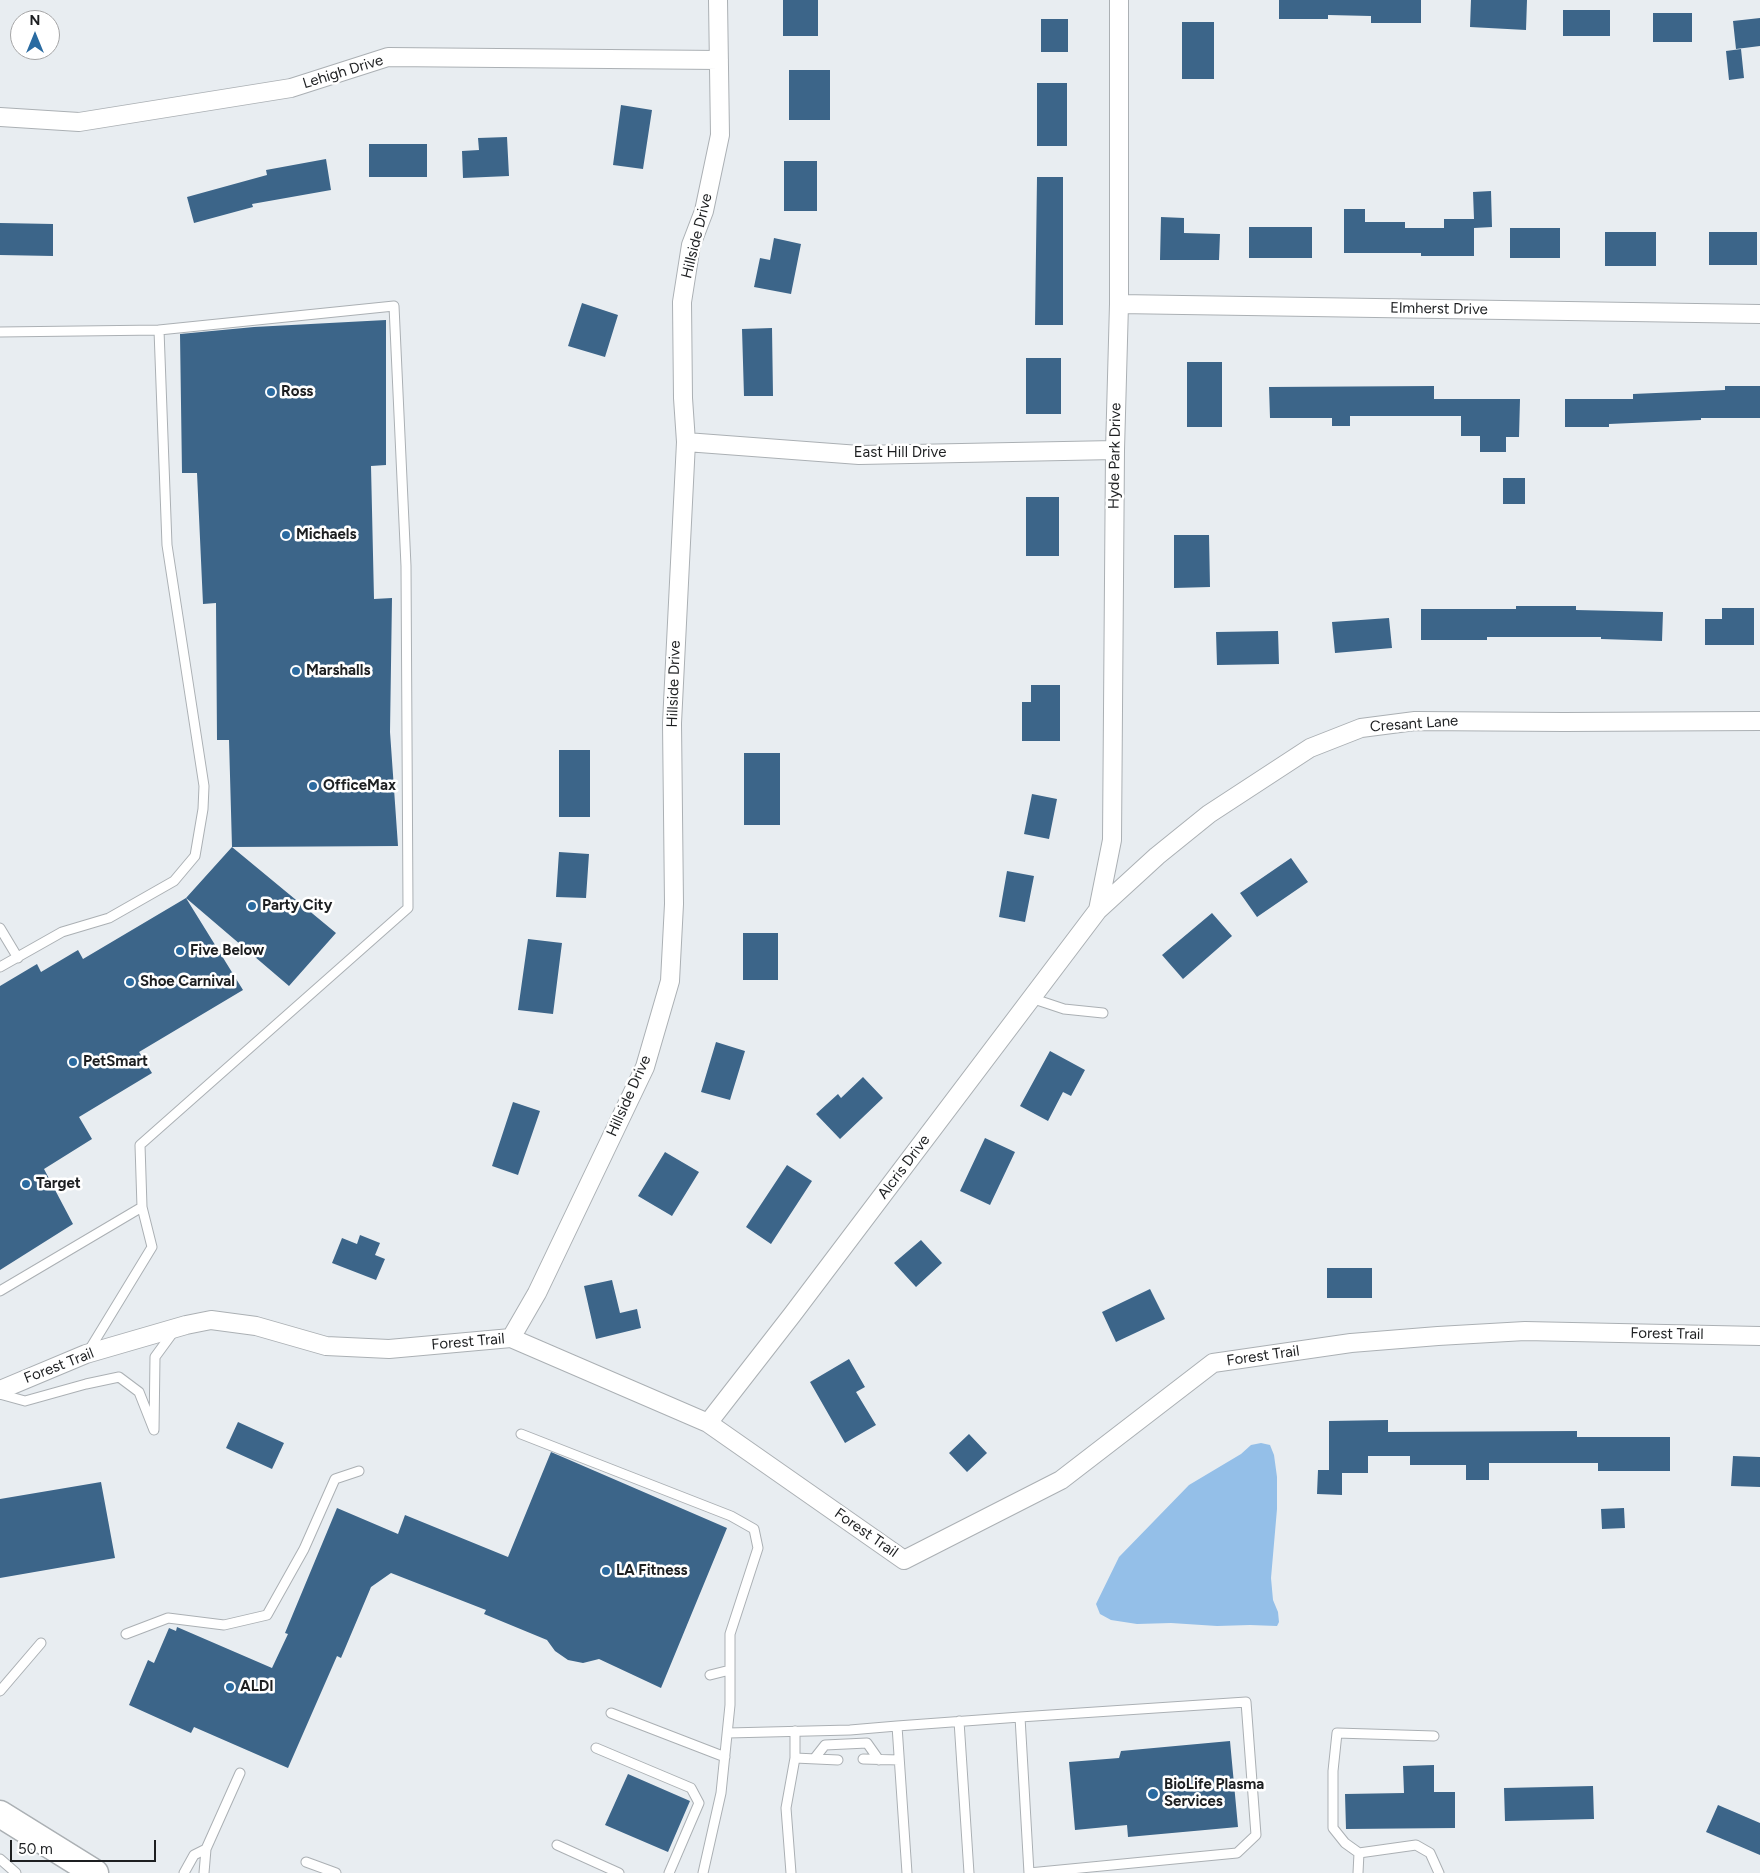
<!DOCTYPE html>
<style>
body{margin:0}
#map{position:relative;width:1760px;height:1873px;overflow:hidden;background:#e8edf1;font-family:Figtree,sans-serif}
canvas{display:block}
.north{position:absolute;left:10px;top:10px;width:50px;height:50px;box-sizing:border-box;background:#fff;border:1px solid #a5a5a6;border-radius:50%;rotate:0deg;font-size:14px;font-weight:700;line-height:20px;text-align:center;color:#1d1f21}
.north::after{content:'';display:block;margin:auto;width:18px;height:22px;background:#2a6ba1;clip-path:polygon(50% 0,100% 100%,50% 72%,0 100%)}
.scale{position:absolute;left:10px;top:1840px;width:146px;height:22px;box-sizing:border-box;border:2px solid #1d1f21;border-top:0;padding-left:6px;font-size:15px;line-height:18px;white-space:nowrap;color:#1d1f21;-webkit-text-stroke:4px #fff;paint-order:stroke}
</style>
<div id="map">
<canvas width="1760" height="1873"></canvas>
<div class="north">N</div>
<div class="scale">50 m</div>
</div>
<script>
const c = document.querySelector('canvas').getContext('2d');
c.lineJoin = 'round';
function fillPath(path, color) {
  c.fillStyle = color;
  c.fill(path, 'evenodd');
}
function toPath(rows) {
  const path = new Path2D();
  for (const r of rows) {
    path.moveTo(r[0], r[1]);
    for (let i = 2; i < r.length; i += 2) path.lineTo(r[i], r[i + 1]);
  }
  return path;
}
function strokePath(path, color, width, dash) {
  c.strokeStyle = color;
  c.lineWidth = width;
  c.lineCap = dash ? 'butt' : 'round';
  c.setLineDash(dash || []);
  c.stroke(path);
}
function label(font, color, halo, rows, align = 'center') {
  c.font = font + ' Figtree,sans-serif';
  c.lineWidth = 5;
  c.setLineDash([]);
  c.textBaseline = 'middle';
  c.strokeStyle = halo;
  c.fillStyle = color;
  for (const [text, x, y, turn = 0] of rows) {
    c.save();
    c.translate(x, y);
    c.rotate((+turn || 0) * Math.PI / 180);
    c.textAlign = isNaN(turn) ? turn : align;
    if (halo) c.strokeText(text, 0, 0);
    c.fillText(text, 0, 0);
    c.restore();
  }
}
const water = toPath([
 [1261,1443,1270,1445,1274,1455,1277,1477,1277,1509,1271,1578,1273,1600,1278,1612,1279,1622,1277,1626,1250,1625,1217,1626,1171,1623,1137,1624,1111,1620,1100,1614,1096,1604,1119,1557,1189,1485,1241,1454,1251,1445]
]);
const building = toPath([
 [783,0,818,0,818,36,783,36],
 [1279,0,1421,0,1421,23,1371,23,1371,16,1328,15,1328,19,1279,19],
 [1471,0,1527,0,1526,30,1470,27],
 [1563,10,1610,10,1610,36,1563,36],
 [1653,13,1692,13,1692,42,1653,42],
 [1760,18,1760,46,1736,49,1733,21],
 [1041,19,1068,19,1068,52,1041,52],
 [1182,22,1214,22,1214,79,1182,79],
 [1741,49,1744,78,1729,80,1726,51],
 [789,70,830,70,830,120,789,120],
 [1037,83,1067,83,1067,146,1037,146],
 [621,105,652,110,643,169,613,165],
 [507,137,509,176,463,178,462,151,479,150,478,138],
 [369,144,427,144,427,177,369,177],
 [326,159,331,190,252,204,253,207,194,223,187,197,267,175,266,170],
 [784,161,817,161,817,211,784,211],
 [1037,177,1063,177,1063,325,1035,325],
 [1491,191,1492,227,1474,228,1474,256,1421,256,1421,253,1344,253,1344,209,1365,209,1365,222,1405,222,1405,228,1444,228,1444,219,1474,219,1473,192],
 [1161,217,1184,218,1184,233,1220,234,1219,260,1160,260],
 [0,223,53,224,53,256,0,255],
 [1249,227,1312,227,1312,258,1249,258],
 [1510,228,1560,228,1560,258,1510,258],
 [1605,232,1656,232,1656,266,1605,266],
 [1709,232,1757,232,1757,265,1709,265],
 [774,238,801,244,791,294,754,287,760,258,770,260],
 [582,303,618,315,605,357,568,346],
 [386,320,386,465,371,466,374,599,392,598,390,732,398,846,232,847,229,740,217,740,216,603,203,604,197,473,182,473,180,334,254,327],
 [772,328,773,396,744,396,742,329],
 [1026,358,1061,358,1061,414,1026,414],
 [1187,362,1222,362,1222,427,1187,427],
 [1434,386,1434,399,1520,399,1519,437,1506,437,1506,452,1480,452,1480,436,1461,436,1461,416,1350,416,1350,426,1332,426,1332,418,1270,418,1269,387],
 [1725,386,1760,386,1760,418,1701,418,1701,420,1609,424,1609,427,1565,427,1565,399,1633,399,1633,394,1725,390],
 [1503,478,1525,478,1525,504,1503,504],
 [1026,497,1059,497,1059,556,1026,556],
 [1174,535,1209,535,1210,587,1174,588],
 [1516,606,1576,606,1576,610,1663,612,1662,641,1601,639,1601,637,1487,637,1487,640,1421,640,1421,609,1516,609],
 [1722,608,1754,608,1754,645,1705,645,1705,619,1722,619],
 [1389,618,1392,648,1335,653,1332,622],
 [1278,631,1279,664,1217,665,1216,632],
 [1031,685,1060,685,1060,741,1022,741,1022,702,1031,702],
 [559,750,590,750,590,817,559,817],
 [744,753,780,753,780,825,744,825],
 [1032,794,1057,799,1049,839,1024,834],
 [232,847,336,933,289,986,186,898],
 [559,852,589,854,586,898,556,897],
 [1291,858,1308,882,1257,917,1240,893],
 [1007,871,1034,876,1025,922,999,917],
 [186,898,243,990,139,1052,152,1073,79,1117,92,1139,44,1169,73,1224,0,1270,0,986,37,964,41,972,78,950,83,959],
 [1212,913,1232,936,1183,979,1162,955],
 [743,933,778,933,778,980,743,980],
 [528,939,562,943,553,1014,518,1010],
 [716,1042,745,1051,730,1100,701,1092],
 [1050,1051,1085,1070,1071,1096,1063,1092,1048,1121,1020,1106],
 [863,1077,883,1098,840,1139,816,1114,838,1094,841,1098],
 [513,1102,540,1111,518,1175,492,1166],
 [985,1138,1015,1152,990,1205,960,1191],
 [665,1152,699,1172,672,1216,638,1196],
 [787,1165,812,1181,771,1244,746,1227],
 [360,1235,380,1243,375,1255,385,1259,376,1280,332,1263,342,1238,357,1244],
 [921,1240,942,1263,916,1287,894,1263],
 [1327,1268,1372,1268,1372,1298,1327,1298],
 [612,1280,620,1313,637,1309,641,1328,596,1339,584,1286],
 [1150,1289,1165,1319,1116,1342,1102,1312],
 [849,1359,865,1387,856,1392,876,1425,845,1443,810,1382],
 [1388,1420,1388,1432,1577,1431,1577,1437,1670,1437,1670,1471,1598,1471,1598,1463,1489,1463,1489,1480,1466,1480,1466,1465,1410,1465,1410,1456,1368,1456,1368,1473,1342,1473,1342,1495,1317,1494,1318,1470,1329,1470,1329,1421],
 [238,1422,284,1443,272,1469,226,1448],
 [969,1434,987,1453,967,1472,949,1453],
 [551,1452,727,1528,661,1688,599,1659,583,1663,568,1660,555,1651,547,1640,484,1614,486,1610,391,1573,371,1587,341,1658,337,1656,288,1768,194,1727,191,1733,129,1705,148,1660,154,1663,169,1628,176,1631,177,1627,272,1668,288,1634,285,1633,337,1508,398,1534,405,1515,508,1557],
 [1733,1456,1760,1457,1760,1487,1731,1486],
 [101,1482,115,1558,0,1578,0,1499],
 [1624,1508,1625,1528,1602,1529,1601,1509],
 [1230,1741,1238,1827,1128,1837,1127,1825,1075,1830,1069,1762,1119,1758,1121,1751],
 [1434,1765,1434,1792,1455,1792,1455,1828,1346,1829,1345,1794,1404,1793,1403,1766],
 [628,1774,690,1801,668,1852,605,1825],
 [1593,1786,1594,1819,1505,1821,1504,1788],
 [1718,1805,1760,1823,1760,1855,1706,1832]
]);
const service = toPath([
 [0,332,159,330],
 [0,928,18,958],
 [0,967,62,932,109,918,174,881,195,856,203,809,204,786,167,545,159,330,394,306,406,566,408,908,140,1145,142,1207,152,1247,88,1352],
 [1031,998,1064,1009,1103,1013],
 [0,1291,142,1207],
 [0,1394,25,1401,86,1384,119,1377,139,1392,154,1430,155,1357,174,1331],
 [521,1434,731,1516,754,1529,758,1548,730,1634,730,1705,721,1793,703,1873],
 [126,1634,168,1618,224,1625,267,1615,304,1549,335,1479,359,1471],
 [710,1675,730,1670],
 [0,1691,41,1643],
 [611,1713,725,1757],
 [959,1721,969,1873],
 [897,1726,1020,1717,1246,1702,1256,1835,1237,1853,1029,1873,1020,1717],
 [728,1733,850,1730,897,1726,907,1873],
 [1434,1736,1337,1733,1333,1771,1333,1828,1345,1843,1359,1853,1416,1845,1430,1853,1439,1873],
 [596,1748,691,1788,699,1803,669,1873],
 [795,1758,838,1760],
 [814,1759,825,1745,867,1743,879,1760],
 [863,1759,899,1760],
 [557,1845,619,1873],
 [206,1849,240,1773],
 [0,1859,16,1873],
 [306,1862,336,1873],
 [184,1873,194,1855,206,1849,204,1873],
 [791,1873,786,1808,795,1758,795,1731],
 [1358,1873,1359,1853]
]);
const minor = toPath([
 [0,117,79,122,291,88,388,57,719,60],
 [1119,304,1760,314],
 [686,442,859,455,1115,450],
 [1098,910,1112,840,1115,450,1119,304,1119,0],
 [511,1338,537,1293,645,1067,670,981,674,904,672,723,686,442,683,398,682,302,691,245,704,211,720,135,718,0],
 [0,1390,86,1354,186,1325,211,1320,256,1326,326,1346,389,1349,511,1338,708,1423,904,1560,1061,1480,1213,1363,1351,1343,1438,1336,1525,1331,1760,1336],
 [708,1423,792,1315,1098,910,1157,856,1209,814,1310,748,1361,728,1415,721,1564,722,1760,721]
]);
const secondary = toPath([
 [0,1814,95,1873]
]);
const markers = [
 [271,392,5,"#2a6ba1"],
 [286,535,5,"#2a6ba1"],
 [296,671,5,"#2a6ba1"],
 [313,786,5,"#2a6ba1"],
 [252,906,5,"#2a6ba1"],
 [180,951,5,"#2a6ba1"],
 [130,982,5,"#2a6ba1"],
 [73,1062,5,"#2a6ba1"],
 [26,1184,5,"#2a6ba1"],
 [606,1571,5,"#2a6ba1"],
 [230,1687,5,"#2a6ba1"],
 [1153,1794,6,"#2a6ba1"]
];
const streetNames = [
 ["Lehigh Drive",343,72,-17],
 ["Hillside Drive",697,236,-76],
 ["Elmherst Drive",1439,309,1],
 ["East Hill Drive",900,453],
 ["Hyde Park Drive",1115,456,-89],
 ["Hillside Drive",674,684,-88],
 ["Cresant Lane",1414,724,-4],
 ["Hillside Drive",629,1096,-66],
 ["Alcris Drive",904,1167,-53],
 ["Forest Trail",1667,1334,1],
 ["Forest Trail",468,1342,-5],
 ["Forest Trail",1263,1356,-8],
 ["Forest Trail",59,1366,-21],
 ["Forest Trail",866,1533,35]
];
const poiNames = [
 ["Ross",281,392],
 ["Michaels",296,535],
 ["Marshalls",306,671],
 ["OfficeMax",323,786],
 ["Party City",262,906],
 ["Five Below",190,951],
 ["Shoe Carnival",140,982],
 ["PetSmart",83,1062],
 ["Target",36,1184],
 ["LA Fitness",616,1571],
 ["ALDI",240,1687],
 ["BioLife Plasma",1164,1785],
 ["Services",1164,1802]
];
fillPath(water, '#94bfe8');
fillPath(building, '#3c6589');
strokePath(service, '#abb0b4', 11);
strokePath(minor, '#abb0b4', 20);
strokePath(secondary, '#abb0b4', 29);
strokePath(service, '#fff', 9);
strokePath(minor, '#fff', 18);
strokePath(secondary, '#fff', 26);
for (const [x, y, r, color] of markers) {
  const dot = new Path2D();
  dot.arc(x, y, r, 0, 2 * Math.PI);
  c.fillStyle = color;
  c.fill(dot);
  strokePath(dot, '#fff', 2);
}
label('15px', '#1d1f21', '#fff', streetNames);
label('bold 15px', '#1d1f21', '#fff', poiNames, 'left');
</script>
